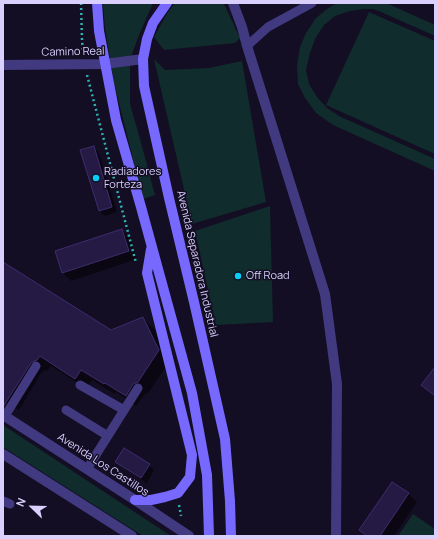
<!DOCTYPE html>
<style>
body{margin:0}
#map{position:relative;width:438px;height:539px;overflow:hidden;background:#130e23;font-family:Manrope,sans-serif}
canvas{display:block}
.frame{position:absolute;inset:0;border:4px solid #d9d0fe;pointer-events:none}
.north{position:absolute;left:12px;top:487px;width:40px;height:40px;-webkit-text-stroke:3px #130e23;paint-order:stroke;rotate:293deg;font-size:11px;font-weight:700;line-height:16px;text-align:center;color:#d9d0fe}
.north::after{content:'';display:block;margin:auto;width:14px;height:18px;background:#d9d0fe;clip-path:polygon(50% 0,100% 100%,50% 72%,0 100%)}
</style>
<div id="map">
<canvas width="438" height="539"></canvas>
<div class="frame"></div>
<div class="north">N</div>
</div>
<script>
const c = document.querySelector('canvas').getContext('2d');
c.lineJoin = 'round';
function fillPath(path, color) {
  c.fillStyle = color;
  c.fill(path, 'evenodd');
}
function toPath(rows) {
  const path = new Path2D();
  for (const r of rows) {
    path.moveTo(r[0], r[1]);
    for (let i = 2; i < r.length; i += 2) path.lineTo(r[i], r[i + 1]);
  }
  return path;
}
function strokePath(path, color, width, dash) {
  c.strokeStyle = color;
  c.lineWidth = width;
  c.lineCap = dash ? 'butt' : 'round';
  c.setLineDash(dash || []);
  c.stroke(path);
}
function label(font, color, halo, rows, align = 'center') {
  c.font = font + ' Manrope,sans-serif';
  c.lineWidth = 3;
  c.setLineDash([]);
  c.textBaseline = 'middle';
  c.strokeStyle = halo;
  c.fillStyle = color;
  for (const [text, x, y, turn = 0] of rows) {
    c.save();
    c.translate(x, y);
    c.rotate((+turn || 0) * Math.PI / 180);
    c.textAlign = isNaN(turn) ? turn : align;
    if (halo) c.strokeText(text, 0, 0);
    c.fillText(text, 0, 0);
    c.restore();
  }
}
const green = toPath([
 [103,3,153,3,139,35,130,60,130,104,140,139,155,195,143,199,114,83,105,28],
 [175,3,223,3,225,6,240,38,235,43,164,50,154,37,168,12],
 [337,3,386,3,435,25,435,36,381,12,373,9,364,9,350,11,335,16,324,25,315,39,310,53,306,70,309,84,317,97,327,108,339,116,435,159,435,171,333,125,316,113,305,98,298,84,297,65,300,47,306,33,316,18,327,9],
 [369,12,435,41,435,154,326,105],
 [154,59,165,70,209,68,242,61,266,202,192,224],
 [270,206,273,322,216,325,195,231],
 [3,425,171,536,143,536,3,447],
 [413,514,435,529,435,536,398,536]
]);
const shadow = toPath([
 [94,147,99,153,117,212,105,216,99,211],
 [122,230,130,238,137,259,71,281,63,273],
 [3,263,111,331,143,318,154,329,169,362,149,392,144,395,136,406,116,392,115,394,92,380,86,388,51,366,48,370,44,371,41,373,19,410,3,400],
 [435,368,435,397,422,385],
 [116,462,149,465,154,470,147,483,122,467],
 [392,483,409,494,417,502,394,536,366,536,360,530]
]);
const building = toPath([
 [94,146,112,207,99,211,80,150,94,146],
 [122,229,129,251,62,273,55,251,122,229],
 [3,262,111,330,143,317,159,350,138,382,133,384,126,396,105,383,104,384,81,370,75,379,40,356,37,360,34,361,31,363,3,407,3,262],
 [435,367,435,396,421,385,435,367],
 [124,448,150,464,141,478,115,462,124,448],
 [392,482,409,493,380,536,367,536,359,530,392,482]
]);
const path = toPath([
 [81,3,82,40,83,52],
 [87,75,136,263],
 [179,505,181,516]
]);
const lane = toPath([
 [247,46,268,27,312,3],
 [80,385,124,410],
 [66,410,108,436],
 [5,416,36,366],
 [87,469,138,388],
 [3,501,10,504]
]);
const street = toPath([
 [233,3,242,27,247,46,325,294,337,384,336,536],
 [3,65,105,64,143,59],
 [3,415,135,500,189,536],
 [3,454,132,536]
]);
const secondary = toPath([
 [97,3,99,31,116,120,141,207,192,393,207,475,209,536],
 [167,3,153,23,147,39,143,59,144,86,169,198,194,302,225,439,230,501,231,536],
 [135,500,151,500,165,497,178,493,190,477,192,455,147,273,151,249]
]);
const markers = [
 [96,178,4,"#04cef7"],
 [238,276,4,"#04cef7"]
];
const streetNames = [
 ["Camino Real",73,52,-1],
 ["Avenida Separadora Industrial",197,264,77],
 ["Avenida Los Castillos",103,465,33]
];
const poiNames = [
 ["Radiadores",104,172],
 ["Forteza",104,185],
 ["Off Road",246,276]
];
fillPath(green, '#112c2c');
fillPath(shadow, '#0007');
fillPath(building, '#251a43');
strokePath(building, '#3e2d6f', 1);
strokePath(path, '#30b2b3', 2.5, [2, 3]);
strokePath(lane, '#413a81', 9);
strokePath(street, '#413a81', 10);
strokePath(secondary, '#7769fd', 10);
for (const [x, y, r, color] of markers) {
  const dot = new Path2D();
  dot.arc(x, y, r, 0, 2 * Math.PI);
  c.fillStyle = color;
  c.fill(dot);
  strokePath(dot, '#130e23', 1.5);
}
label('11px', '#d9d0fe', '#130e23', streetNames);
label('11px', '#d9d0fe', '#130e23', poiNames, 'left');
</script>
